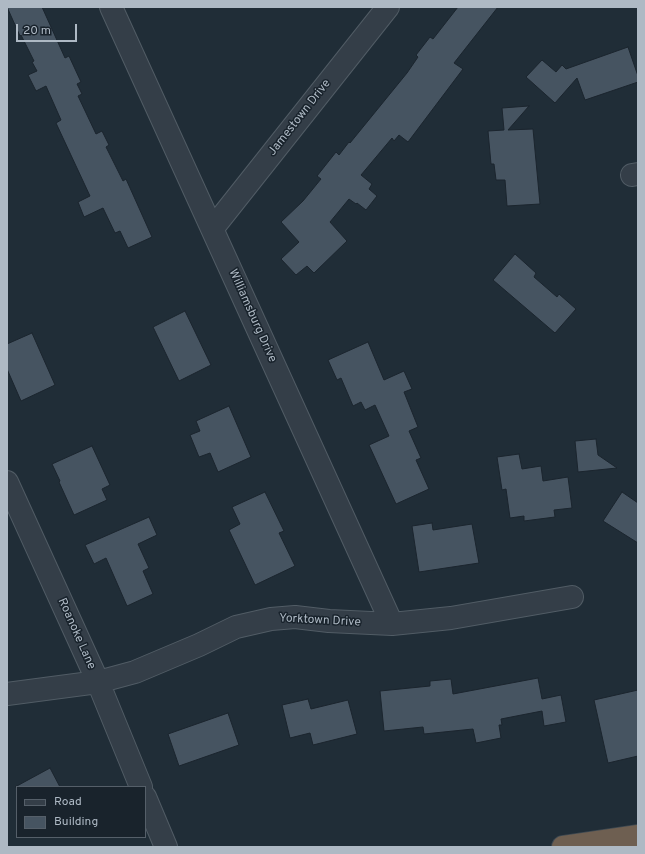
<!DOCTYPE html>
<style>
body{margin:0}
#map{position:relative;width:645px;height:854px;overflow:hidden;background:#202d37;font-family:Overpass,sans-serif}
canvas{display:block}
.frame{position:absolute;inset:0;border:8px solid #aeb9c4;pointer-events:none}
.legend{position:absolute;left:16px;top:786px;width:130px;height:52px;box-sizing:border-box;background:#19232c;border:1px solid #555f69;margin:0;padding:5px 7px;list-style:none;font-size:12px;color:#aeb9c4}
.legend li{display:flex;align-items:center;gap:8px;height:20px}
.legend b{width:20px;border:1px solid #555f69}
.scale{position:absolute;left:16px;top:24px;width:61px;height:18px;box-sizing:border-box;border:2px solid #aeb9c4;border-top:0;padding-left:5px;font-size:12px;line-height:14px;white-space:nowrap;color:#aeb9c4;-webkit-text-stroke:3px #19232c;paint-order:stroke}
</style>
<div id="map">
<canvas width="645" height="854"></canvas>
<div class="frame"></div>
<ul class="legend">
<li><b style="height:5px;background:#343e48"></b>Road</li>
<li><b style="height:11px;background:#465461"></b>Building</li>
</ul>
<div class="scale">20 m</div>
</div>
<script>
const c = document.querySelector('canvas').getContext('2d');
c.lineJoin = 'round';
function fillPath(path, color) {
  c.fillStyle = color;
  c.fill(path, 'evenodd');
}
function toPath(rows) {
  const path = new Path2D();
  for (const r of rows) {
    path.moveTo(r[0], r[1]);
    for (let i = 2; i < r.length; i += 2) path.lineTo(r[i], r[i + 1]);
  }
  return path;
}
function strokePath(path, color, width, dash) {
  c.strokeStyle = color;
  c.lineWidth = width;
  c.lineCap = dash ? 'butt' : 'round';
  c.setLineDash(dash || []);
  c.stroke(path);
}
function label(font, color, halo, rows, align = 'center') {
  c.font = font + ' Overpass,sans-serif';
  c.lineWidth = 3;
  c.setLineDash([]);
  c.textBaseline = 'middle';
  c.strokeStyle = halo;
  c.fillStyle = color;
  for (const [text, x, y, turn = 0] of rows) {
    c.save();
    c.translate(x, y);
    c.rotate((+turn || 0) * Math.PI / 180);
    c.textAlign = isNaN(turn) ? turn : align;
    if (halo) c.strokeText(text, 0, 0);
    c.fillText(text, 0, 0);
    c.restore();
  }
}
const building = toPath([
 [7,7,42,7,65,58,69,56,81,82,77,84,82,94,78,96,96,134,102,131,109,145,106,147,123,181,126,179,152,237,128,248,120,231,115,233,103,208,84,217,78,202,90,196,56,123,61,120,46,86,36,91,28,75,37,71,32,62,34,61,21,35,20,36,7,7],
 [458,7,498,7,454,63,463,69,408,142,399,135,394,141,392,138,361,175,372,184,369,189,377,196,366,210,357,203,356,204,349,199,330,222,347,241,314,273,307,266,296,275,281,259,299,242,281,222,303,201,321,179,317,176,336,152,339,155,349,142,350,143,407,73,418,57,416,55,430,37,433,39,458,7],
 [628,47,638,76,638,82,585,100,577,78,555,103,526,77,542,60,556,72,562,65,566,69,628,47],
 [529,106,508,130,533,129,540,204,507,206,505,180,496,180,494,164,491,164,488,131,504,130,502,108,529,106],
 [515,254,536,273,534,277,557,297,559,294,576,309,555,333,493,280,515,254],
 [185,311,211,365,179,381,153,327,185,311],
 [32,333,55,385,21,401,7,369,7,344,32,333],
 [368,342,384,380,404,371,412,389,404,392,418,427,409,431,421,458,416,460,429,489,396,504,369,445,389,436,375,405,365,410,361,402,353,406,341,378,337,380,328,360,368,342],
 [229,406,251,457,218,472,210,453,199,457,190,435,200,431,196,421,229,406],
 [596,439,598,455,617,468,578,472,575,441,596,439],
 [92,446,110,485,102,489,107,500,74,515,59,482,60,481,52,464,92,446],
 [519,454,522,469,541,466,543,481,568,477,572,508,554,510,555,517,524,521,524,516,510,518,506,489,502,490,497,457,519,454],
 [265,492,284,531,279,533,295,566,255,585,229,530,240,524,232,507,265,492],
 [622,492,638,503,638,543,603,521,622,492],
 [149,517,157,535,138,544,149,568,143,571,153,594,127,606,106,558,94,564,85,545,149,517],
 [432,523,433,530,472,524,479,563,419,572,412,526,432,523],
 [538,678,542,699,561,695,566,722,544,726,542,711,501,719,502,725,499,725,501,738,476,743,473,729,424,734,423,727,384,731,380,691,430,686,430,681,451,679,453,694,538,678],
 [638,690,638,756,608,763,594,700,638,690],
 [308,699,311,709,348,700,357,734,313,745,310,733,290,738,282,705,308,699],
 [228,713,239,745,179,766,168,734,228,713],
 [50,768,60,787,15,787,50,768]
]);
const minor = toPath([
 [111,7,392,624],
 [632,175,638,174],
 [213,228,388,7],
 [7,482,98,682,141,787],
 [7,694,98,682,135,672,199,645,236,627,271,619,295,617,329,621,392,624,451,618,572,597],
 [145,797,166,847]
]);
const highway = toPath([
 [563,847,638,836]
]);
const streetNames = [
 ["Jamestown Drive",300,118,-52],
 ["Williamsburg Drive",252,316,66],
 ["Yorktown Drive",320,621,3],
 ["Roanoke Lane",76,634,66]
];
fillPath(building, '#465461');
strokePath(building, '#1b252e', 1);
strokePath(minor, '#515c65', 24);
strokePath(highway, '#3e4952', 24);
strokePath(minor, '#343e48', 22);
strokePath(highway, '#6e5f51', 22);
label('12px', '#aeb9c4', '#19232c', streetNames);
</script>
